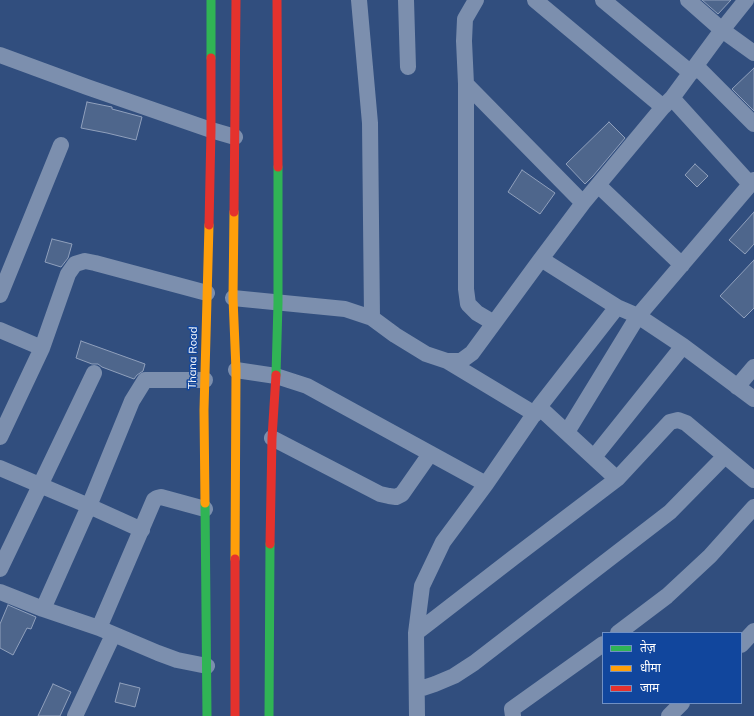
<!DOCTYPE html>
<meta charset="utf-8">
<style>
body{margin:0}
#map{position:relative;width:754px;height:716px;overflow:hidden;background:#314e7e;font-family:Mulish,"Noto Sans Devanagari",sans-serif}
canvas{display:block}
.legend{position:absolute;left:602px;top:632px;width:140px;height:72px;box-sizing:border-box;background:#11469d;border:1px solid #7090c4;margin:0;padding:5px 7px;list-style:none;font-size:12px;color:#fff}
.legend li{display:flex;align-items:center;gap:8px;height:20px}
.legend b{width:20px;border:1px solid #7090c4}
</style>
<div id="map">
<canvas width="754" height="716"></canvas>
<ul class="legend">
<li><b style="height:5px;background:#30b455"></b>तेज़</li>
<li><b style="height:5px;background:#ff9f0a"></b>धीमा</li>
<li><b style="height:5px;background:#e5322d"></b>जाम</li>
</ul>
</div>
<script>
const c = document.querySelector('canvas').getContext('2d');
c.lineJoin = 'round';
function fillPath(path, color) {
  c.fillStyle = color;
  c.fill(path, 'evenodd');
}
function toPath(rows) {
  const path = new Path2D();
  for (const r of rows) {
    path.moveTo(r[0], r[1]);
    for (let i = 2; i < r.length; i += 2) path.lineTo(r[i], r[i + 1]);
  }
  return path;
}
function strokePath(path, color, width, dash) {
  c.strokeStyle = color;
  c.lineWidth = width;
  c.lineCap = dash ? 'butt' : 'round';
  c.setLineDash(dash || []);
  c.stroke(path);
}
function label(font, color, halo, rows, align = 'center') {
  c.font = font + ' Mulish,sans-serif';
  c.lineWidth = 3;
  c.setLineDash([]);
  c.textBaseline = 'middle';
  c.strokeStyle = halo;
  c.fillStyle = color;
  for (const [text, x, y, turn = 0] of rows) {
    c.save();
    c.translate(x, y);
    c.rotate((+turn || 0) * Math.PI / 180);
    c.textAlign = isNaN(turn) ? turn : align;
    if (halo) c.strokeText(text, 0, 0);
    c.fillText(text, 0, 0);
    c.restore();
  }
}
const building = toPath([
 [702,0,731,0,718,14,702,0],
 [754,68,754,111,732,89,754,68],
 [87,102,112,107,112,109,142,117,136,140,107,133,81,128,87,102],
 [609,122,625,138,593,176,585,184,566,164,609,122],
 [695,164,708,176,697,187,685,175,695,164],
 [522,170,555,193,540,214,508,192,522,170],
 [754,212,754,244,745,254,729,240,754,212],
 [52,239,72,244,68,258,61,267,45,262,52,239],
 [754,260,754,308,744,318,720,296,754,260],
 [81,341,145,364,143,371,137,375,134,379,102,367,98,364,92,364,76,358,81,341],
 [8,605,36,617,31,629,27,628,13,655,0,648,0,624,8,605],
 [120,683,140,688,135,707,115,702,120,683],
 [53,684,71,692,60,716,38,716,53,684]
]);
const street = toPath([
 [359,0,370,123,372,318],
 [406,0,408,67],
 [476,0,465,19,464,41,466,84,466,289,468,304,477,313,494,323],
 [535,0,663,107],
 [603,0,691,73],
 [688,0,722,30,746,0],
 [0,55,87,87,211,130,235,137],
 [696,66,754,124],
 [466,84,583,203],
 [672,98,751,185],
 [754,180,638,316,683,346,754,399],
 [598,185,682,265],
 [541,259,583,203,663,107,672,98,722,30,754,53],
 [0,295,61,145],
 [233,298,345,309,372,318,395,335,426,354,447,361,461,361,472,353,541,259,617,307,638,316,567,432],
 [0,330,42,348],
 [447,361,535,414],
 [236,370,276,376,307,386,486,484],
 [737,387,754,367],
 [539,407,617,479,670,422,678,420,686,423,754,480],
 [0,437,42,348,68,274,75,264,85,261,95,263,207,293],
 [272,438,380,494,389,496,396,497,402,494,430,454],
 [594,457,683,346],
 [0,468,89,506,142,530],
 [0,569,94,373],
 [0,592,43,609,99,628,158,653,177,660,207,666],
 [43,609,89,506,132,401,145,380,205,380],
 [99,628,154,500,157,498,161,497,205,509],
 [416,633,513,558,617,479],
 [618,633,667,596,710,556,754,507],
 [741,645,754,631],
 [417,690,435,684,454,676,474,663,670,512,725,456],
 [75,716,113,635],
 [417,716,416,633,422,586,443,542,486,484,539,407,617,307],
 [513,716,512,709,603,644],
 [669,716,682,703]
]);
const fast = toPath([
 [211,0,211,58],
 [276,375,278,303,278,167],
 [205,503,207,716],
 [269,716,270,544]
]);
const slow = toPath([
 [234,212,233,298,236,370,235,559],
 [205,503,204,410,209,225]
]);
const jam = toPath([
 [277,0,278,167],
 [234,212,236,0],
 [209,225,211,130,211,58],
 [270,544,272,438,276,375],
 [235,716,235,559]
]);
const streetNames = [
 ["Thana Road",193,358,-89]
];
fillPath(building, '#4e668c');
strokePath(building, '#90a0bc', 1);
strokePath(street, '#7c8fae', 16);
strokePath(fast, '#30b455', 9);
strokePath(slow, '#ff9f0a', 9);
strokePath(jam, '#e5322d', 9);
label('11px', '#fff', '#11469d', streetNames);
</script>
